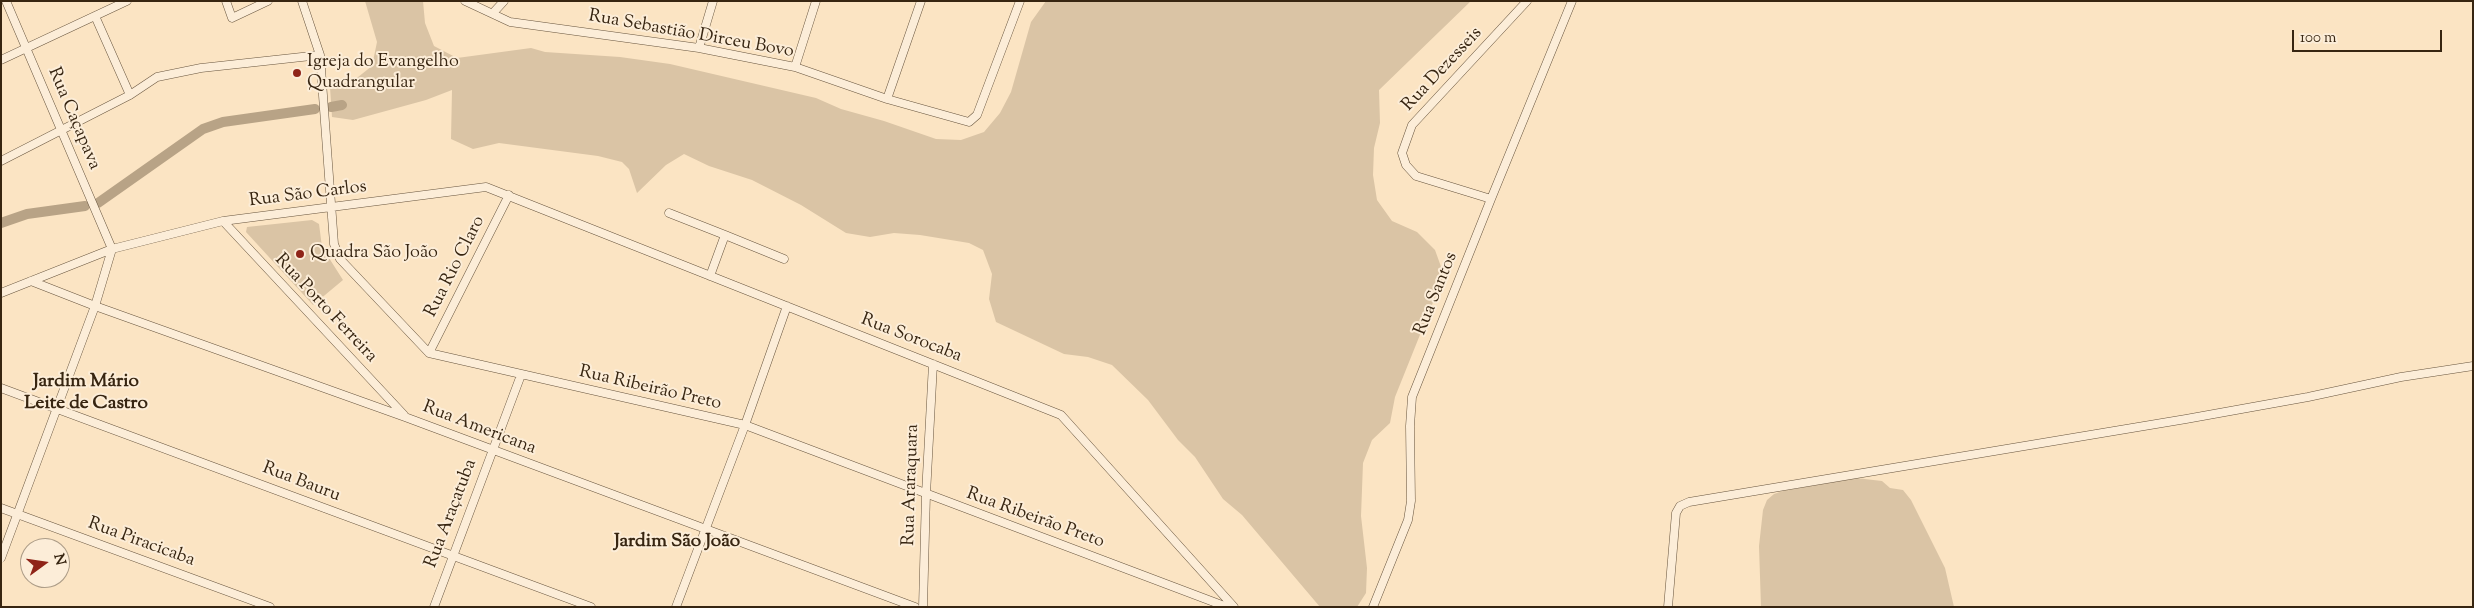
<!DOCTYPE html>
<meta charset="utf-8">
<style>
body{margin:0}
#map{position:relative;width:2474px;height:608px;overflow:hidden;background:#fbe4c3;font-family:"Sorts Mill Goudy",serif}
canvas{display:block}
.frame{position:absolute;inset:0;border:2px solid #372511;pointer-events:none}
.north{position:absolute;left:20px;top:538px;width:50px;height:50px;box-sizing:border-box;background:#fcedd8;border:1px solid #ad9d88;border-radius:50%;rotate:76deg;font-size:14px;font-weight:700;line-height:20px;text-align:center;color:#372511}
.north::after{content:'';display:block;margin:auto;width:18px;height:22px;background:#8f2418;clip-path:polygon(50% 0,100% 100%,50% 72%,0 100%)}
.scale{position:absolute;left:2292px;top:30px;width:150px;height:22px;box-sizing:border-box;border:2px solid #372511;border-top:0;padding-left:6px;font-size:15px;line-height:18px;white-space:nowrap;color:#372511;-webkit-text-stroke:4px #fcedd8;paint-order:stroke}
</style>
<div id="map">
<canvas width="2474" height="608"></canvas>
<div class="frame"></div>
<div class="north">N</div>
<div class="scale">100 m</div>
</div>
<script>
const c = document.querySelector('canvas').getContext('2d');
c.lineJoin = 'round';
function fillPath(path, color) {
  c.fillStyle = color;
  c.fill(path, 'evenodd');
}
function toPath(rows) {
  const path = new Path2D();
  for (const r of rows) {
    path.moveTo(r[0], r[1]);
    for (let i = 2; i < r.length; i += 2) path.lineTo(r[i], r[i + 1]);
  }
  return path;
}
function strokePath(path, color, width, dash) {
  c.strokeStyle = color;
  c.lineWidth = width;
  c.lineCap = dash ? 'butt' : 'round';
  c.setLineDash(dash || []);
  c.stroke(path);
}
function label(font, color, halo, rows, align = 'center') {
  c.font = font + ' "Sorts Mill Goudy",serif';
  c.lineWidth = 4;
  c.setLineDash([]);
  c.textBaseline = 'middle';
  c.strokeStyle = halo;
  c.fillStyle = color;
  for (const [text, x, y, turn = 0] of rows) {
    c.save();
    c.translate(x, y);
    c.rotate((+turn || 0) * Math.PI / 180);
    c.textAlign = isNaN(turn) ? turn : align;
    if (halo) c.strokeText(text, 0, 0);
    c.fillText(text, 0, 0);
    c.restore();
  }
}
const green = toPath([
 [365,1,423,1,425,23,434,46,457,58,531,48,545,52,620,57,670,64,816,98,841,109,884,121,936,139,961,140,984,132,1000,113,1011,92,1031,22,1046,1,1471,1,1379,90,1380,123,1374,148,1373,175,1377,200,1392,221,1417,232,1435,250,1444,275,1395,397,1390,423,1372,440,1363,463,1361,516,1367,568,1366,593,1357,607,1320,607,1242,515,1223,499,1195,457,1178,440,1148,400,1112,365,1088,357,1064,354,996,322,989,299,992,274,983,250,969,243,920,235,894,233,870,237,846,233,801,205,752,180,709,166,684,154,666,165,637,193,629,169,622,162,598,156,499,143,473,149,451,139,452,90,426,100,353,120,332,117,330,87,353,81,372,66,377,42],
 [312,220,319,224,322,247,343,280,313,305,246,232,247,227],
 [1856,478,1882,481,1890,488,1903,490,1911,500,1945,568,1954,607,1761,607,1759,546,1763,510,1767,500,1774,494,1783,491]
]);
const canal = toPath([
 [331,107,342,105],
 [98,203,203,129,223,122,315,109],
 [1,223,27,214,85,206]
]);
const minor = toPath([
 [6,1,112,249],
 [226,1,232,18,268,1],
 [302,1,320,55,334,244,340,259,429,353,745,425,1227,607],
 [465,1,510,22,699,48,795,67,887,99,969,122,977,115,1020,1],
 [493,13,504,1],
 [95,16,130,95],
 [699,48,713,1],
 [1,60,127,1],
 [795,67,816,1],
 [887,99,921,1],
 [1,161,130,95,157,77,201,68,320,55],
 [1491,199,1416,176,1406,165,1402,153,1412,125,1527,1],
 [669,213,725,235,710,276],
 [223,221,404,415],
 [725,235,784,259],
 [31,281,95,306,405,417,915,607],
 [1,293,112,249,223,221,486,187,1061,415,1234,607],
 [429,353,509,195],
 [1,388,591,607],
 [1,508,270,607],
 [1,558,95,306,112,249],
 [434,607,521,375],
 [676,607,745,425,787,306],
 [923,607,926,494,933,364],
 [1373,607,1408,520,1411,501,1410,426,1412,397,1491,199,1572,1],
 [1668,607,1676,513,1680,506,1689,502,2186,419,2308,397,2401,377,2473,366]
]);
const markers = [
 [297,73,5,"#8f2418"],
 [300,254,5,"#8f2418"]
];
const streetNames = [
 ["Rua Sebastião Dirceu Bovo",691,35,10],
 ["Rua Dezesseis",1443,70,-47],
 ["Rua Caçapava",73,119,67],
 ["Rua São Carlos",308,195,-7],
 ["Rua Rio Claro",456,267,-63],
 ["Rua Santos",1437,294,-68],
 ["Rua Porto Ferreira",325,309,47],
 ["Rua Sorocaba",911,339,21],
 ["Rua Ribeirão Preto",650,389,13],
 ["Rua Americana",479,429,21],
 ["Rua Bauru",301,483,21],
 ["Rua Araraquara",912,485,-88],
 ["Rua Araçatuba",452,514,-69],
 ["Rua Ribeirão Preto",1035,519,20],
 ["Rua Piracicaba",141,543,20]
];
const poiNames = [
 ["Igreja do Evangelho",307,63],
 ["Quadrangular",307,84],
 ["Quadra São João",310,254]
];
const neighbourhoodNames = [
 ["Jardim Mário",86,383],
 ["Leite de Castro",86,405],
 ["Jardim São João",677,543]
];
fillPath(green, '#dac4a5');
strokePath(canal, '#b8a386', 10);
strokePath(minor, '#68553e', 9);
strokePath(minor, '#fcedd8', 8);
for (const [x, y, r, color] of markers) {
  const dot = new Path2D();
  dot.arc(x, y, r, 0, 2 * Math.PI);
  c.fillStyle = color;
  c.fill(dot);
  strokePath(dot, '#fcedd8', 2);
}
label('18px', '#372511', '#fcedd8', streetNames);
label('18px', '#372511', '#fcedd8', poiNames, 'left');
label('bold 19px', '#372511', '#fcedd8', neighbourhoodNames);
</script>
